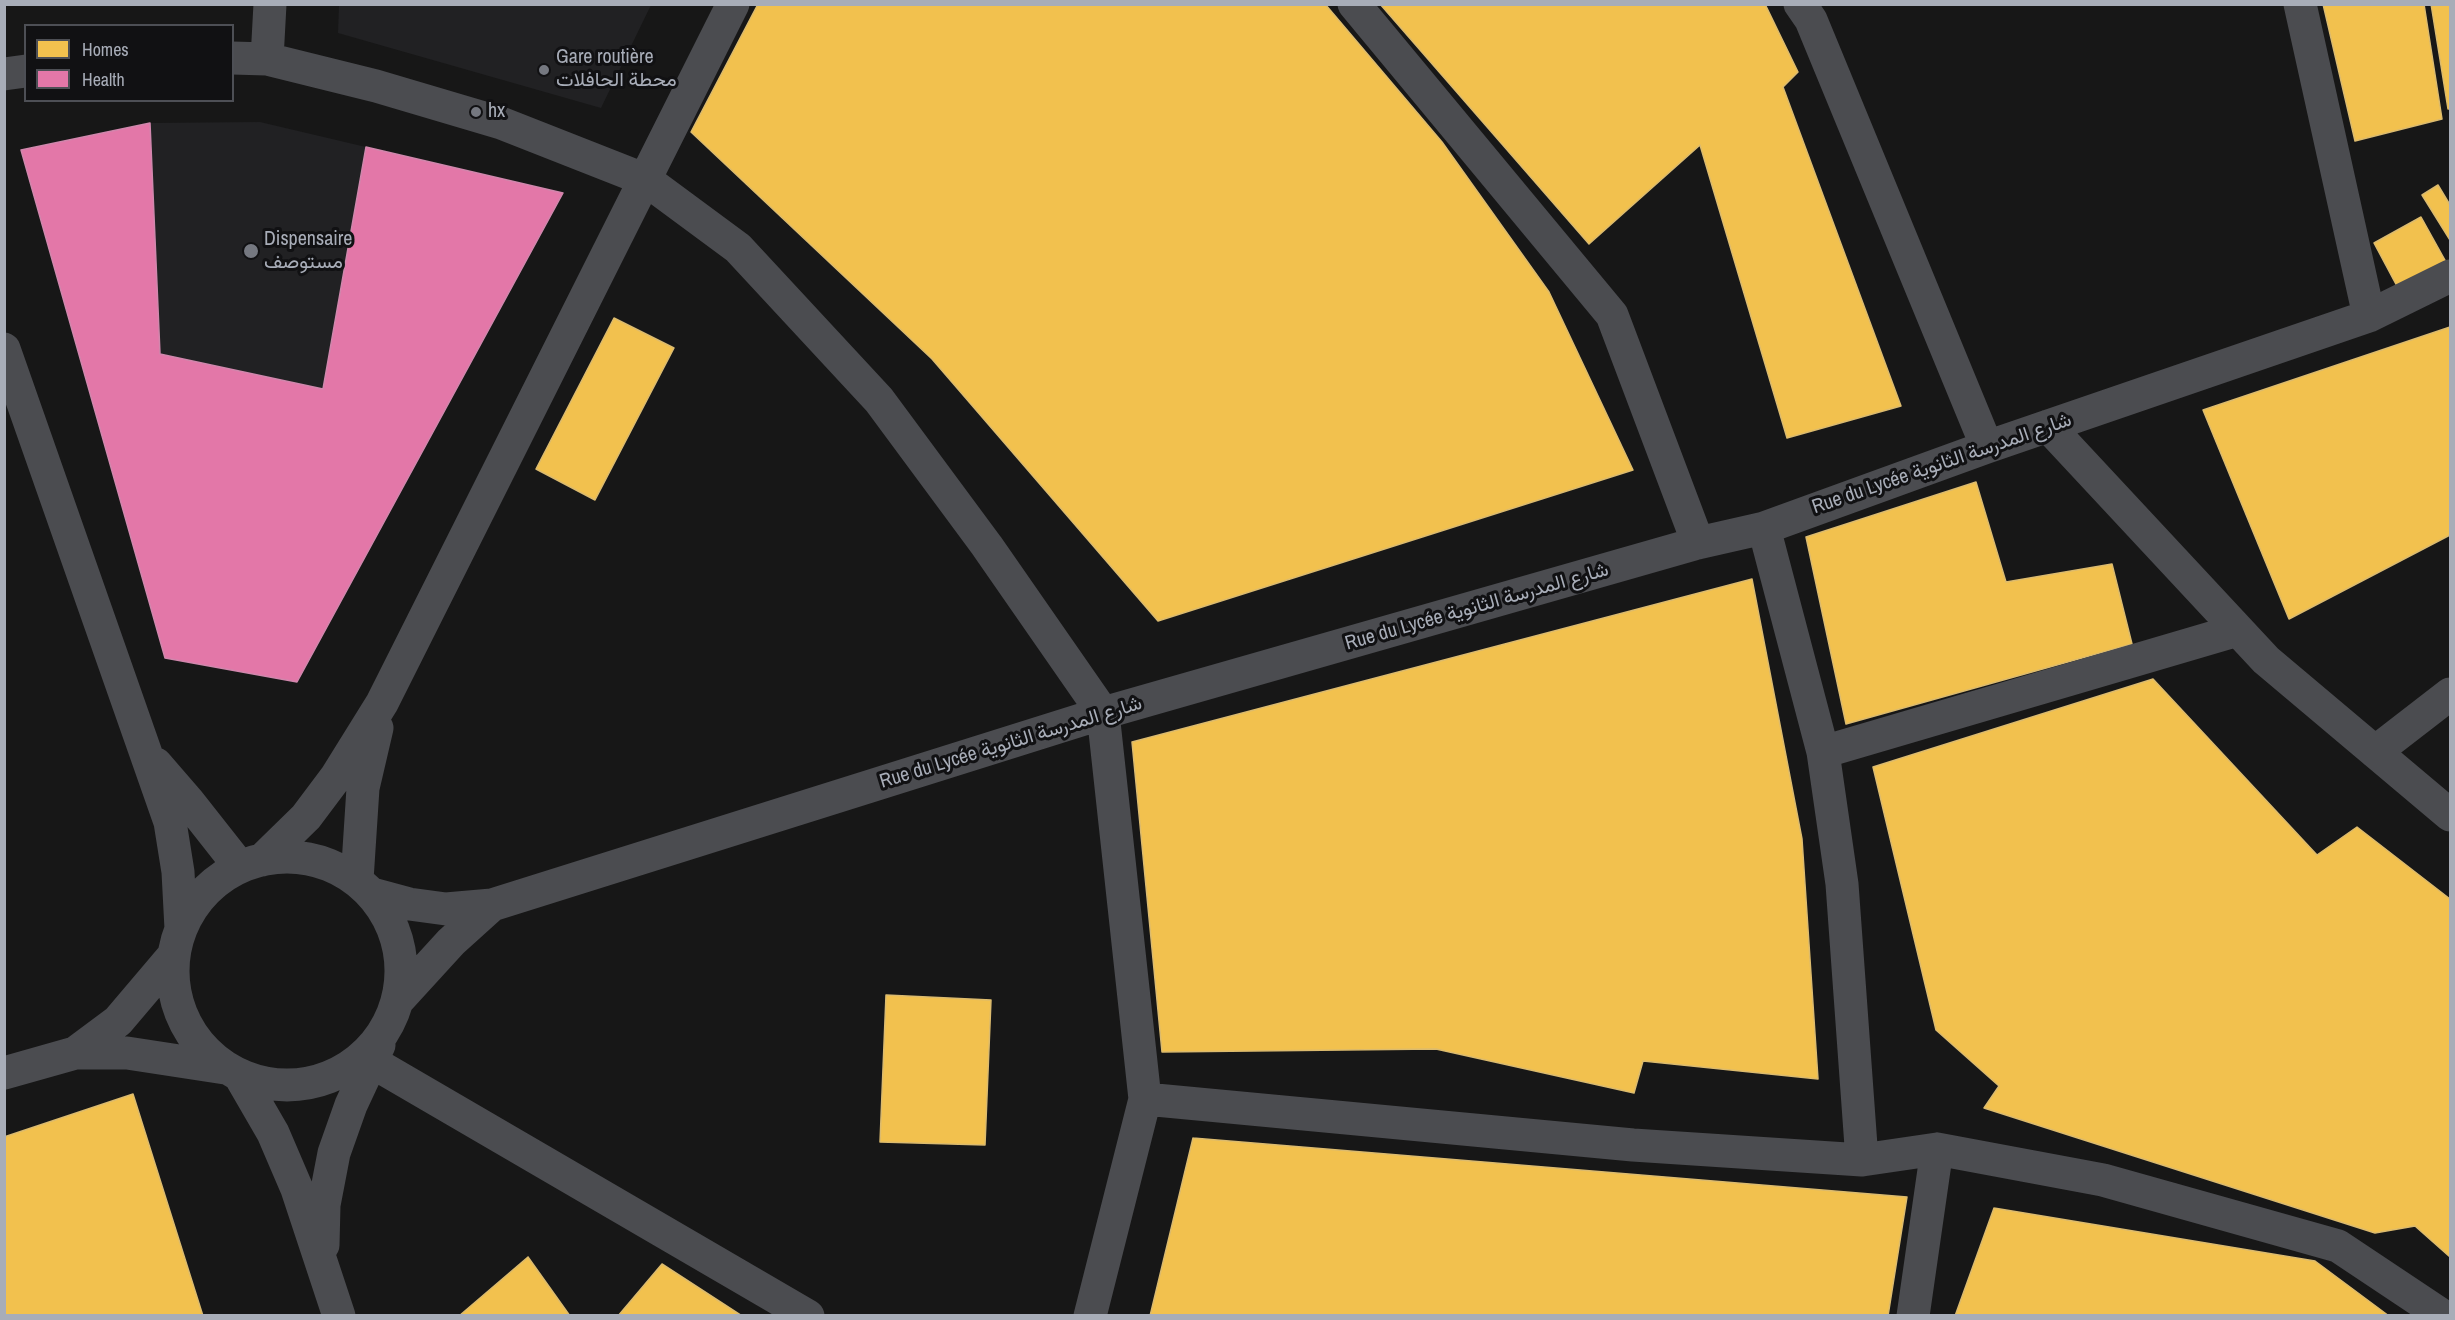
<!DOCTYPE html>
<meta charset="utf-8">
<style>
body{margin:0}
#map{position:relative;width:2455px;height:1320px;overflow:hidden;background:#171717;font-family:"Archivo Narrow",sans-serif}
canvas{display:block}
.frame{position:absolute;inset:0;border:6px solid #a8adb8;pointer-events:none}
.legend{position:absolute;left:24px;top:24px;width:210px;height:78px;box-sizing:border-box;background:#111113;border:2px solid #4d4f55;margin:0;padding:8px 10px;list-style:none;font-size:18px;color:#a8adb8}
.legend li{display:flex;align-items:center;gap:12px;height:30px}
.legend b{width:30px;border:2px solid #4d4f55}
</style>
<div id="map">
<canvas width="2455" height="1320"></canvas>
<div class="frame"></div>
<ul class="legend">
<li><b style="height:16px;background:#f2c14e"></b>Homes</li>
<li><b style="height:16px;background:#e377a8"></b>Health</li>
</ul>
</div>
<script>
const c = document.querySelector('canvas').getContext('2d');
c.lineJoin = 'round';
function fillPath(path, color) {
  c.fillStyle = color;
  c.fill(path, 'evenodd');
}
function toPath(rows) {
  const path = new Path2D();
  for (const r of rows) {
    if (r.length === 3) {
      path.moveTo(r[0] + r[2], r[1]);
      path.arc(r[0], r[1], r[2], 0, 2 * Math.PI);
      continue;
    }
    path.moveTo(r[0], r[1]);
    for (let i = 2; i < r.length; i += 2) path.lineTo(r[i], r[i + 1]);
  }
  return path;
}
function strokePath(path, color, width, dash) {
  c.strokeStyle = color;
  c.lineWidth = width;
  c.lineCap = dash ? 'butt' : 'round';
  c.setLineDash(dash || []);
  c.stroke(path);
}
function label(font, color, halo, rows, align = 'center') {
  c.font = font + ' "Archivo Narrow",Vazirmatn,sans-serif';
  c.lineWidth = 6;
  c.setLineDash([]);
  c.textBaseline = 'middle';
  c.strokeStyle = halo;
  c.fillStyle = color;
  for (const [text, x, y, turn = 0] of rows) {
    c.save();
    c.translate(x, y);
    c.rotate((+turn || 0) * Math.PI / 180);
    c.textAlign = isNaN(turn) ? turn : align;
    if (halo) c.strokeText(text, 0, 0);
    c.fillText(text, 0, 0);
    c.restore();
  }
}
const built = toPath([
 [339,5,339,4,651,5,601,108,338,33],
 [260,122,366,147,323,389,160,354,150,123]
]);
const homes = toPath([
 [758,4,1325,4,1442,142,1549,292,1633,470,1158,621,932,359,691,132,758,4],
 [1380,4,1765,4,1798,72,1783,87,1901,406,1787,438,1700,145,1589,244,1380,4],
 [2323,4,2424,4,2442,119,2355,141,2323,4],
 [2431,4,2450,4,2450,109,2448,109,2431,4],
 [2438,185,2450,205,2450,240,2422,195,2438,185],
 [2421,217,2446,262,2398,288,2374,243,2421,217],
 [614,318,674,348,595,500,536,469,614,318],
 [2450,327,2450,535,2289,619,2203,410,2450,327],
 [1976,482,2006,582,2112,564,2132,644,1846,724,1806,537,1976,482],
 [1752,579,1802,839,1818,1079,1643,1061,1634,1093,1436,1049,1162,1052,1132,742,1752,579],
 [2153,679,2317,855,2357,827,2450,899,2450,1257,2415,1226,2375,1233,1984,1108,1999,1086,1936,1030,1873,767,2153,679],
 [886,995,991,1000,985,1145,880,1142,886,995],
 [133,1094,203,1316,4,1316,4,1137,133,1094],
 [1193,1138,1907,1197,1888,1316,1150,1316,1193,1138],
 [1994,1208,2315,1261,2389,1316,1955,1316,1994,1208],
 [528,1257,570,1316,459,1316,528,1257],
 [662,1264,742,1316,618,1316,662,1264]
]);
const health = toPath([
 [150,123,160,354,323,389,366,147,563,193,297,682,165,658,21,150,150,123]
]);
const minor = toPath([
 [1354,4,1612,315,1698,543],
 [1800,4,1811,20,1987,447],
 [2300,4,2369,316],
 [232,58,267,59,376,86,501,123,646,180,738,248,879,400,987,546,1103,713,1145,1099,1090,1316],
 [267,59,270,4],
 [4,74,26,71],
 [4,349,170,822,178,872,181,929],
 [2048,426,2266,660,2450,815],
 [1764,528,1823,752,1842,884,1862,1160],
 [1823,752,2238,630],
 [2375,752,2450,694],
 [156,764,188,801,240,867],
 [287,971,114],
 [262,860,306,817,336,777,382,703,733,4],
 [357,880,363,788,377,728],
 [372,894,409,904,446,909,492,905,1103,713,1698,543,1764,528,1987,447,2369,316,2450,276],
 [398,1000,451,942,492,905],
 [75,1053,118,1021,174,955],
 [372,1062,808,1316],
 [4,1073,75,1053,127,1053,225,1068],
 [240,1076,273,1133,297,1189,339,1316],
 [1145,1099,1633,1145,1862,1160,1937,1149,2103,1180,2338,1246,2443,1316],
 [323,1245,324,1205,334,1153,351,1105,379,1045],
 [1913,1316,1937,1149]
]);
const markers = [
 [544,70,6,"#757880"],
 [476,112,6,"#757880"],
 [251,251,8,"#757880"]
];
const poiNames = [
 ["Gare routière",556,58],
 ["محطة الحافلات",556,81],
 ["hx",488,112],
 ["Dispensaire",264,240],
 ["مستوصف",264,263]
];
const streetNames = [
 ["Rue du Lycée شارع المدرسة الثانوية",1942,464,-19],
 ["Rue du Lycée شارع المدرسة الثانوية",1477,607,-16],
 ["Rue du Lycée شارع المدرسة الثانوية",1011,743,-17]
];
fillPath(built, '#212123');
fillPath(homes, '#f2c14e');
strokePath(homes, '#dcbb6e', 1.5);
fillPath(health, '#e377a8');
strokePath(health, '#d187ad', 1.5);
strokePath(minor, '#4b4c50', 33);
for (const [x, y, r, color] of markers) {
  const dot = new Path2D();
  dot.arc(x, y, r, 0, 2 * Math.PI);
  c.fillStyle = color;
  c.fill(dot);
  strokePath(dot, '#111113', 2);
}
label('20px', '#a8adb8', '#111113', poiNames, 'left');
label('20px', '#a8adb8', '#111113', streetNames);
</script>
